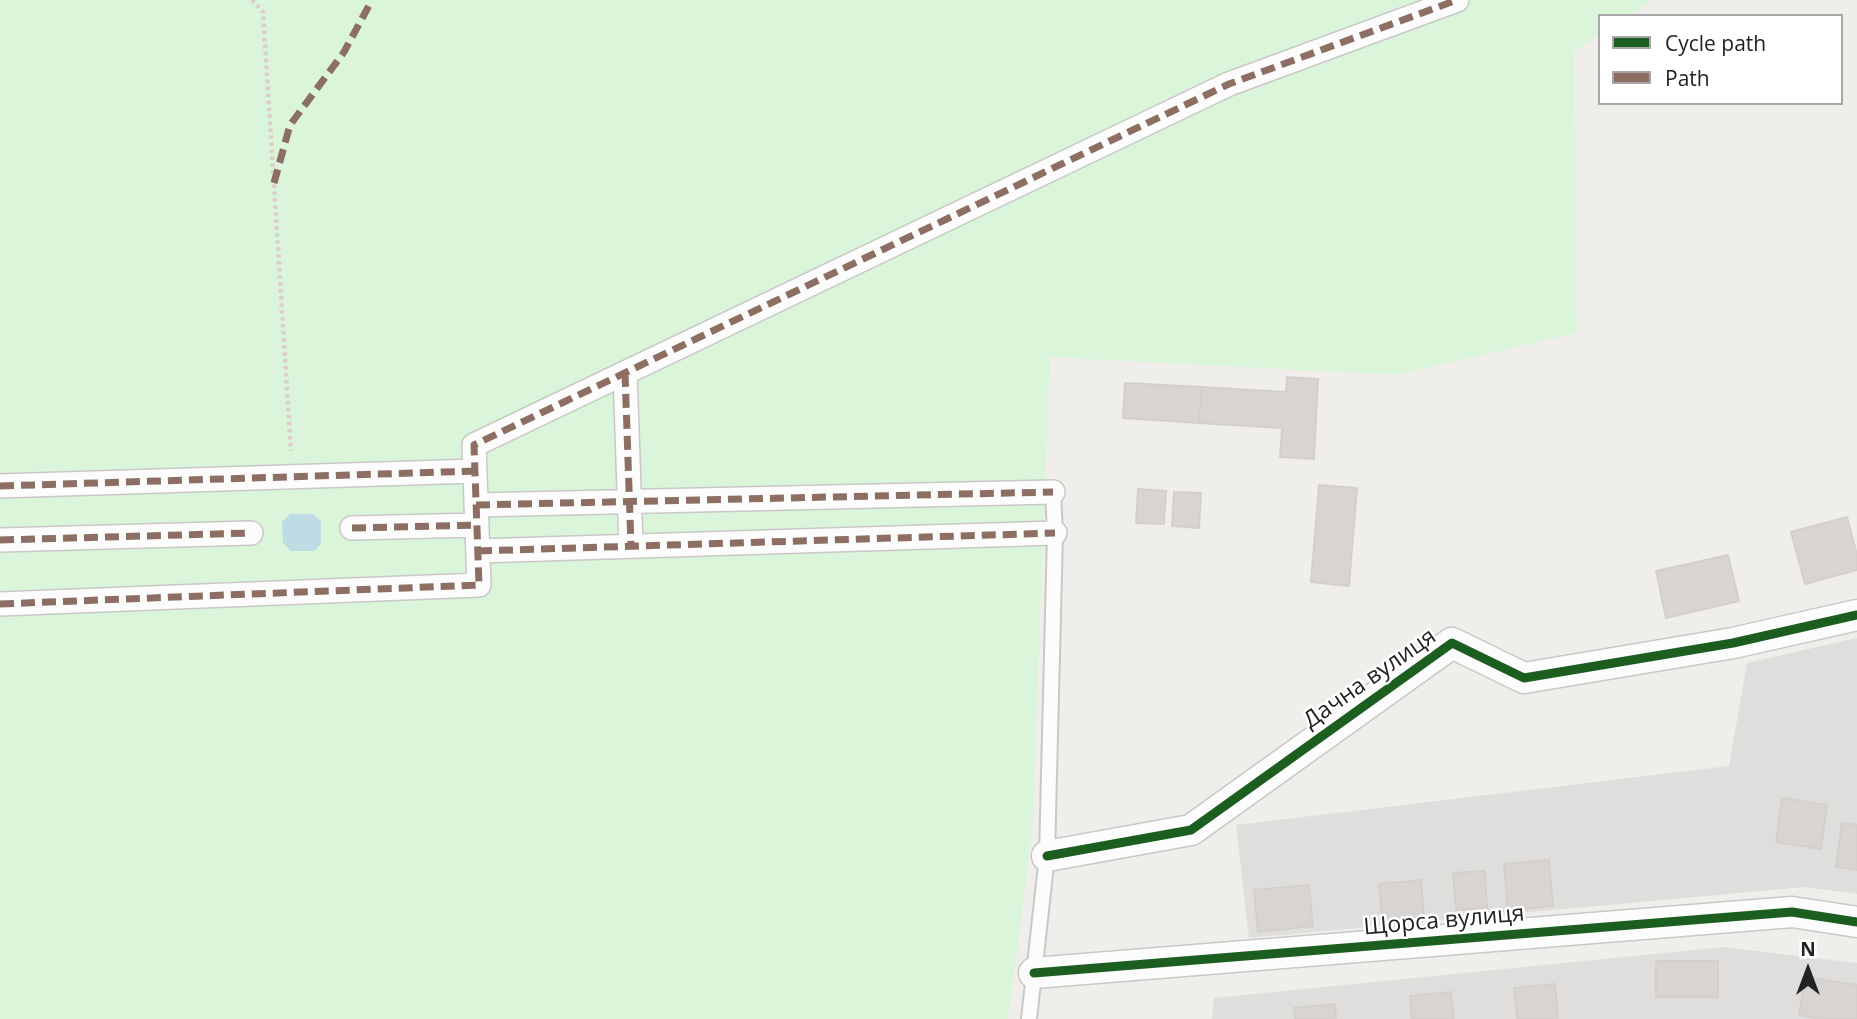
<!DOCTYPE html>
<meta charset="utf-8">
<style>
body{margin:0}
#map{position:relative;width:1857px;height:1019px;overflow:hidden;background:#f0eeeb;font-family:"Open Sans",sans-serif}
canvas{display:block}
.legend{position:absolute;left:1598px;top:14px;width:245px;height:91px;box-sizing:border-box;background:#fff;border:2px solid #a7a7a7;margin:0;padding:9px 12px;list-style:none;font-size:21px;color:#222}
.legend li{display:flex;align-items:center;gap:14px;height:35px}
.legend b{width:35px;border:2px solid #a7a7a7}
.north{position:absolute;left:1773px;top:935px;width:70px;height:70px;-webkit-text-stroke:5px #fff;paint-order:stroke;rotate:0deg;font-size:19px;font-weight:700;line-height:28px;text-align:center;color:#222}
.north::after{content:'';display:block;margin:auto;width:24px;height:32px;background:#222;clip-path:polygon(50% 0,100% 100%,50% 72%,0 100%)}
</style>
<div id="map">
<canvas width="1857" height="1019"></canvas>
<ul class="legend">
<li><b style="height:9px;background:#1b5e20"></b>Cycle path</li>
<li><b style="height:9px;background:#8d6e63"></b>Path</li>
</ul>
<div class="north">N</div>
</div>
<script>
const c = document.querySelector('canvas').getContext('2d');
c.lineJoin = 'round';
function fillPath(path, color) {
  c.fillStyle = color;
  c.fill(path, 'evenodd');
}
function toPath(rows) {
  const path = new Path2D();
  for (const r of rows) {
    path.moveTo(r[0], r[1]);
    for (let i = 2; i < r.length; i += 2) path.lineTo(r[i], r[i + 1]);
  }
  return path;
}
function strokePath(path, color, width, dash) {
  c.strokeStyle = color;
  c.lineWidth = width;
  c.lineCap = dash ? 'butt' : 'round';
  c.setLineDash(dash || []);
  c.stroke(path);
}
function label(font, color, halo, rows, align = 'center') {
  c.font = font + ' "Open Sans",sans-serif';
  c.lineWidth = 5;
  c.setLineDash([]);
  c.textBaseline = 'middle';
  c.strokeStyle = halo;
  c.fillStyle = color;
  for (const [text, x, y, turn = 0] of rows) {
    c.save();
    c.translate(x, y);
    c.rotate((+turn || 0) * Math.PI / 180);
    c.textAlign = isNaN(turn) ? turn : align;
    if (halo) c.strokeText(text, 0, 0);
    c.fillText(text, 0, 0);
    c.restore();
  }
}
const residential = toPath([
 [1857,638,1857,894,1804,887,1249,938,1236,825,1729,766,1747,663],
 [1724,947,1857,963,1857,1019,1212,1019,1214,998]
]);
const park = toPath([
 [0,0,1653,0,1628,16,1600,16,1600,34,1574,51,1577,333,1395,375,1050,357,1032,834,1008,1019,0,1019]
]);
const water = toPath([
 [290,514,313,514,321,521,321,544,314,551,291,551,283,543,282,522]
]);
const building = toPath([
 [1287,377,1318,379,1314,459,1280,457,1282,428,1199,423,1202,387,1286,392,1287,377],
 [1125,383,1202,387,1199,423,1123,418,1125,383],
 [1319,485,1357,488,1349,586,1311,582,1319,485],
 [1138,489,1166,491,1164,524,1136,523,1138,489],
 [1174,492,1201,493,1199,528,1172,526,1174,492],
 [1847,517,1857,555,1857,570,1805,584,1791,532,1847,517],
 [1728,555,1739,601,1666,618,1656,571,1728,555],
 [1782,798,1827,805,1821,849,1776,842,1782,798],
 [1842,823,1857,825,1857,870,1836,867,1842,823],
 [1549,860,1553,906,1508,911,1504,864,1549,860],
 [1485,871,1487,908,1456,910,1453,873,1485,871],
 [1421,880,1424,917,1382,920,1379,884,1421,880],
 [1309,885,1313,926,1258,932,1254,890,1309,885],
 [1656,961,1718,961,1718,997,1656,997,1656,961],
 [1805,977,1857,985,1857,1019,1823,1019,1799,1015,1805,977],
 [1555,984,1558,1019,1517,1019,1514,988,1555,984],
 [1451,992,1454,1019,1412,1019,1410,996,1451,992],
 [1335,1004,1336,1019,1295,1019,1294,1008,1335,1004]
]);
const path = toPath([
 [252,0,263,12,291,451]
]);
const service = toPath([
 [1029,1019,1047,856,1055,533,1053,492]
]);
const pedestrian = toPath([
 [625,373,631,546],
 [0,486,475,471],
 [476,505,1053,492],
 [352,528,477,525],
 [0,540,251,533],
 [478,551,1055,533],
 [0,604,479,585,474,445,1229,84,1457,0]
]);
const minor = toPath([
 [1047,856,1191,830,1452,643,1524,678,1733,643,1857,615],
 [1034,973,1792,912,1857,922]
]);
const quiet = toPath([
 [274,183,290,125,344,52,372,0],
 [625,373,631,546],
 [0,486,475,471],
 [476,505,1053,492],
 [352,528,477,525],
 [0,540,251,533],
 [478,551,1055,533],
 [0,604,479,585,474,445,1229,84,1457,0]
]);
const cycleway = toPath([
 [1047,856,1191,830,1452,643,1524,678,1733,643,1857,615],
 [1034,973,1792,912,1857,922]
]);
const streetNames = [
 ["Дачна вулиця",1370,679,-35],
 ["Щорса вулиця",1444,921,-5]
];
fillPath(residential, '#dfdedc');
fillPath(park, '#daf5da');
fillPath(water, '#bfdbe3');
fillPath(building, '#d7d4d2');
strokePath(building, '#d3d0cc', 2);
strokePath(service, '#c9c8c7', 18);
strokePath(pedestrian, '#c9c8c7', 26);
strokePath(minor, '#c9c8c7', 33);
strokePath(path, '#dccecd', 4.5, [3.5, 3.5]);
strokePath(service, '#fdfcfc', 14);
strokePath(pedestrian, '#fdfcfc', 23);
strokePath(minor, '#fdfcfc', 30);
strokePath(quiet, '#8d6e63', 7, [14, 7]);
strokePath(cycleway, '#1b5e20', 9);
label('23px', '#222', '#fff', streetNames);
</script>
